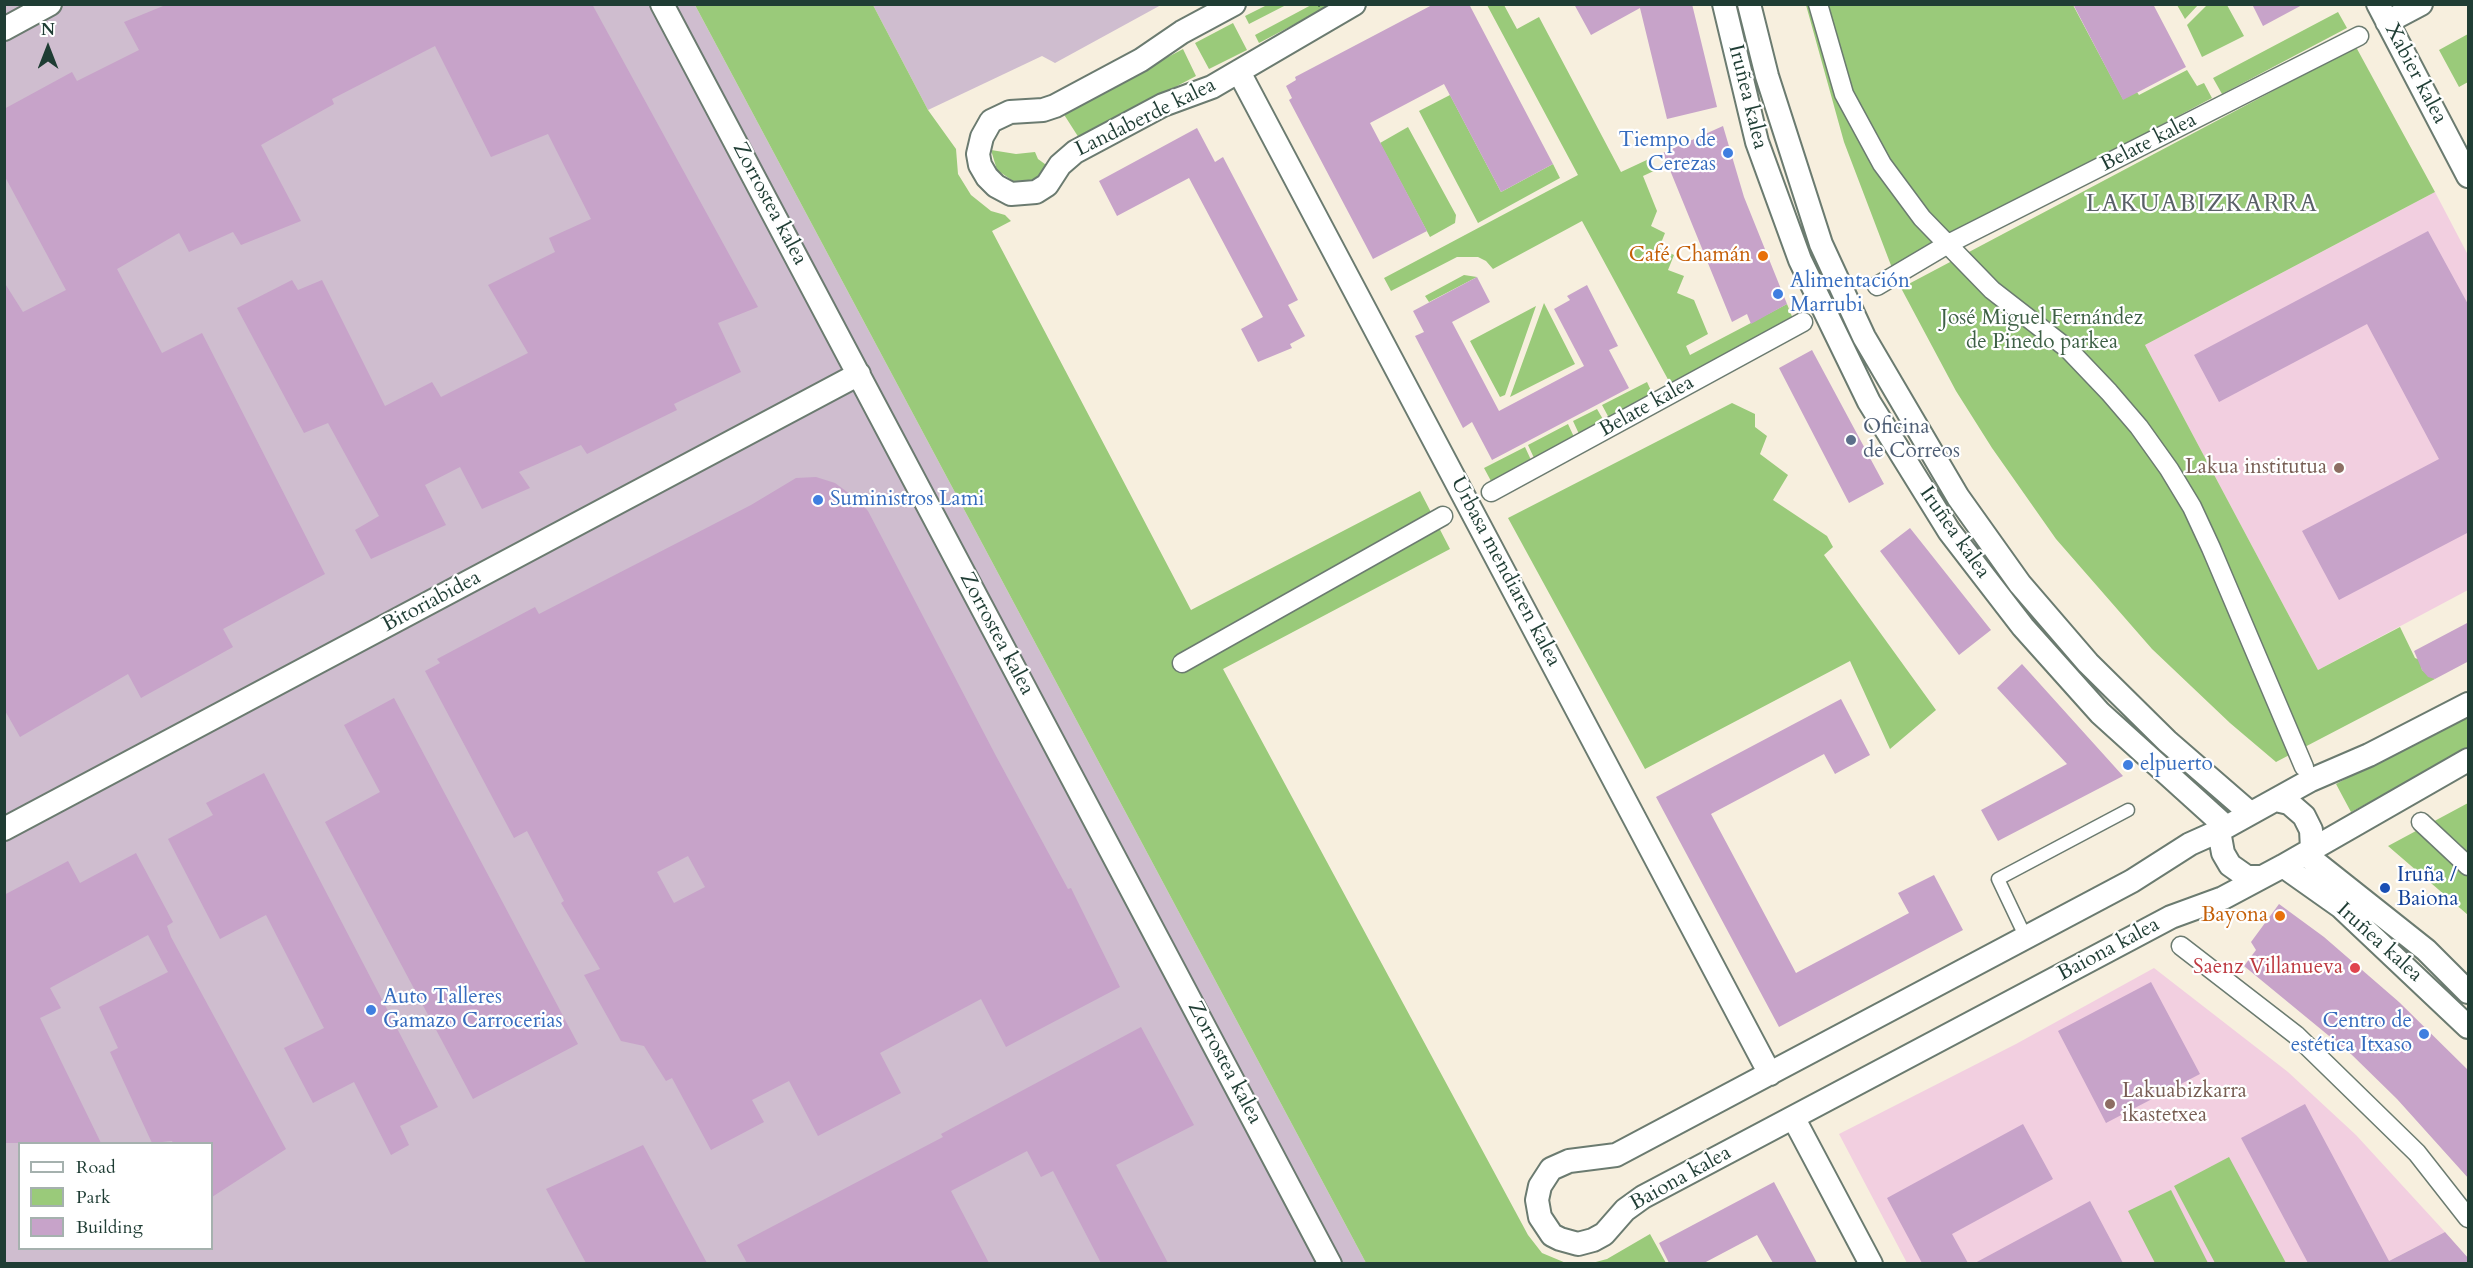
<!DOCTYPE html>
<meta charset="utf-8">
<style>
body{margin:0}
#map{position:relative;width:2473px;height:1268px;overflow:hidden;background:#f7efde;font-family:Cardo,serif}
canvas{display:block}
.frame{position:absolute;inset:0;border:6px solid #1f3d34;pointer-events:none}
.legend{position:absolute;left:18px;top:1142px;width:195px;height:108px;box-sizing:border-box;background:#fff;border:2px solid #a5b1ae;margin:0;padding:8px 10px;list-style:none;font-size:18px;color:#1f3d34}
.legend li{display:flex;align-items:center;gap:12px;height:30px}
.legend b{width:30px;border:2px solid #a5b1ae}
.north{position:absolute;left:18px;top:18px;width:60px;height:60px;-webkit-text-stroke:4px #fff;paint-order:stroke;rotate:0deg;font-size:16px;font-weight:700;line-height:24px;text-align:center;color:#1f3d34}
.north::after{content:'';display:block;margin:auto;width:21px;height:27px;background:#1f3d34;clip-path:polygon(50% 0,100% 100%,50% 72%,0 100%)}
</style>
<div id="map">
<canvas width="2473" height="1268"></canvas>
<div class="frame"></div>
<ul class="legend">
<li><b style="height:8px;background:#fff"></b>Road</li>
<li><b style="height:16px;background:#9aca7a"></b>Park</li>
<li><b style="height:16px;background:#c7a3c9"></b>Building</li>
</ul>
<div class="north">N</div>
</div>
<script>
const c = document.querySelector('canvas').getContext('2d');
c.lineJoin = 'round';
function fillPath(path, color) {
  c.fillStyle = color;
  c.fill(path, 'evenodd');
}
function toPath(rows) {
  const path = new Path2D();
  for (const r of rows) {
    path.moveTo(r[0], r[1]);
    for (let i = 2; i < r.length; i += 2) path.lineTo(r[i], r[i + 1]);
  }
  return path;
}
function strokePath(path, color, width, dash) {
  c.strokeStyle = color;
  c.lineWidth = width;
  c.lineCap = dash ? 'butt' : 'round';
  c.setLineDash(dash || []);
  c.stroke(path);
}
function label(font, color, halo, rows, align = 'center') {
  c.font = font + ' Cardo,serif';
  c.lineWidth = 4.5;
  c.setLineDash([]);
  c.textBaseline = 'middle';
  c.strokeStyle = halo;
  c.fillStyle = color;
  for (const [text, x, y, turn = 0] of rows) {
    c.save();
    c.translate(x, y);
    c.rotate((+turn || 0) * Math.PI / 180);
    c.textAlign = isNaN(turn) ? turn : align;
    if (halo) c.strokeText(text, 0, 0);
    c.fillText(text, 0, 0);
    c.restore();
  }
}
const built = toPath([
 [2435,192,2468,255,2468,590,2318,670,2145,345],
 [2154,968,2288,1072,2356,1135,2445,1232,2385,1263,1907,1263,1839,1134,2016,1044]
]);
const industrial = toPath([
 [5,5,695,5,1366,1263,5,1264],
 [20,1144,212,1144,212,1248,20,1248],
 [873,5,1160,4,1161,5,1055,63,1042,56,928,110]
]);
const green = toPath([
 [1313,4,1331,5,1259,43,1255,35],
 [695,5,873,5,928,110,956,149,958,174,971,195,991,211,1005,215,1011,221,992,231,1191,610,1420,491,1450,549,1223,669,1528,1235,1542,1253,1566,1263,1366,1263],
 [1267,5,1286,5,1249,24,1245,16],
 [1487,5,1504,5,1517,29,1539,17,1621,172,1651,158,1656,170,1643,176,1657,211,1651,226,1665,233,1659,248,1674,255,1668,270,1684,276,1677,293,1694,300,1708,334,1686,346,1690,355,1787,304,1793,319,1671,385,1582,221,1493,269,1486,261,1478,257,1457,257,1391,291,1384,278,1578,175],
 [1806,5,2073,5,2123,99,2137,92,2139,95,2187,70,2197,86,2204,83,2212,98,1892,268,1844,142],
 [2177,5,2198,5,2185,19],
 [2207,5,2227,5,2244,36,2202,57,2187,25],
 [2338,12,2347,28,2222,94,2213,78],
 [1233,23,1247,50,1209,69,1195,43],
 [2468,34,2468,82,2459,87,2439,50],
 [2356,47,2435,192,2145,345,2318,670,2400,627,2415,658,2420,660,2422,670,2435,679,2276,762,2230,723,2152,649,2056,539,1992,448,1956,391,1901,288],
 [1183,49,1196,76,1079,138,1063,113],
 [1450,95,1501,192,1553,164,1560,178,1478,223,1419,111],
 [1408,127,1456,215,1455,223,1430,237,1380,143],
 [991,150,1016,154,1035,152,1038,159,1049,167,1034,180,1013,181,997,170],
 [1464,275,1477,277,1429,302,1425,296],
 [1544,303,1575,364,1510,397],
 [1536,306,1505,395,1500,397,1470,341],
 [1647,382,1653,395,1609,418,1602,405],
 [1732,403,1755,414,1755,427,1767,436,1760,454,1788,475,1773,500,1827,536,1833,547,1824,555,1936,710,1890,749,1850,661,1645,769,1508,518],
 [1597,409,1604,421,1579,434,1573,421],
 [1568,424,1574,437,1534,458,1528,445],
 [1525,447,1531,460,1491,481,1484,468],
 [2468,713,2468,750,2351,812,2336,784],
 [2468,803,2468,915,2388,846],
 [2229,1157,2286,1263,2215,1263,2174,1186],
 [2171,1190,2208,1263,2155,1263,2128,1211],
 [1650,1234,1666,1263,1592,1263,1607,1259]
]);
const building = toPath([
 [168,4,592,4,758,307,718,323,741,372,674,404,677,410,587,454,581,445,519,472,530,488,482,509,460,467,425,485,446,525,371,559,355,530,379,516,328,423,304,433,237,308,292,280,298,290,322,280,385,406,432,382,441,397,528,353,488,285,555,252,549,238,591,219,548,134,491,157,435,46,332,99,334,104,261,145,301,221,241,245,233,232,189,252,179,233,117,269,162,353,202,333,325,574,223,629,233,647,141,698,128,674,20,737,4,709,4,282,23,312,66,290,4,175,4,109,72,72,77,81,139,50,124,22],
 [1434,4,1469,4,1553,164,1501,192,1444,84,1370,123,1427,231,1373,259,1289,100,1292,98,1286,86,1296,80,1295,77],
 [1574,4,1692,4,1717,107,1667,119,1640,8,1591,35],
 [2073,4,2153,4,2186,67,2123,100],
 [2252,4,2304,4,2263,26],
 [1723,126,1744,197,1787,304,1751,324,1747,314,1732,322,1663,153],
 [1197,128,1215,162,1223,157,1298,300,1288,305,1305,336,1290,344,1292,348,1258,362,1241,329,1263,317,1189,178,1117,216,1099,181],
 [2428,231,2469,306,2469,532,2339,600,2302,531,2439,459,2367,324,2219,402,2194,355],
 [1477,277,1490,302,1452,322,1499,411,1584,366,1554,309,1570,300,1567,296,1587,285,1618,346,1609,350,1629,388,1492,460,1472,422,1463,428,1415,336,1424,332,1413,311],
 [1812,350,1884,484,1849,503,1779,368],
 [816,477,835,483,858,500,868,511,996,756,1068,889,1071,888,1120,987,1006,1047,981,999,880,1053,901,1093,818,1136,789,1081,752,1100,764,1122,711,1150,672,1078,666,1081,644,1046,621,1041,584,975,600,969,561,903,564,901,527,831,514,838,425,671,440,663,437,659,535,607,539,614,751,505,796,478],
 [688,856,705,887,674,903,657,872],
 [1910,528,1991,630,1959,655,1880,551],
 [2469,622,2469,661,2435,679,2428,677,2422,670,2414,651],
 [2022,664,2123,776,1998,841,1981,810,2067,764,1997,688],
 [394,698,578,1044,473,1099,325,822,380,792,344,725],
 [1841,699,1870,755,1835,774,1824,754,1711,814,1796,973,1909,913,1898,893,1934,875,1963,930,1779,1027,1656,797],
 [264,773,438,1107,400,1126,409,1145,391,1155,354,1082,313,1103,284,1048,324,1028,266,915,220,939,168,839,213,815,206,803],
 [136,853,173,922,167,926,171,937,286,1149,212,1197,212,1143,173,1143,172,1141,152,1143,110,1052,118,1048,99,1007,168,972,148,935,50,988,61,1008,40,1018,101,1143,4,1143,4,895,68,861,80,883],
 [2279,904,2324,937,2399,1002,2469,1071,2469,1179,2397,1099,2351,1054,2244,966,2256,950,2251,942],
 [2151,982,2200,1074,2106,1123,2058,1031],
 [1141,1027,1194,1125,1116,1165,1168,1263,1101,1263,1053,1171,1041,1177,1027,1151,951,1191,989,1263,747,1263,737,1245,943,1137,941,1134],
 [2305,1104,2389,1261,2445,1232,2469,1259,2469,1263,2308,1263,2241,1138],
 [2023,1124,2053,1179,1952,1234,1968,1263,1922,1263,1887,1198],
 [643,1145,707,1263,586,1263,546,1189],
 [1774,1182,1817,1263,1773,1263,1757,1235,1704,1263,1669,1263,1659,1243],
 [2090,1201,2123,1263,1975,1263]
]);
const service = toPath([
 [2026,938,1998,879,2128,810]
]);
const pedestrian = toPath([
 [1818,4,1844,94,1882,164,1922,218,1992,290,2068,349,2109,392,2139,427,2169,469,2192,507,2211,548,2304,767],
 [1877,286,1948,244,2359,36],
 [1491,492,1803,322],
 [1182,663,1443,516],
 [2421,822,2468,866],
 [2181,946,2296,1035,2417,1153,2468,1218]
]);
const minor = toPath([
 [662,4,1330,1264],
 [1234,4,1182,32,1141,60,1055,106,1043,110,1010,112,991,121,982,137,978,154,980,165,987,177,996,186,1011,194,1036,192,1047,185,1060,165,1075,152,1163,105,1212,87,1354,4],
 [1724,4,1757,142,1800,260,1869,402,1949,531,2023,627,2100,713,2225,826],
 [1749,4,1767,76,1821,244,1864,337,1958,497,2020,584,2088,663,2167,741,2250,813],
 [2378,4,2468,176],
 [2387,22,2421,4],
 [4,29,50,4],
 [1239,72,1770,1074],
 [2468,704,2369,755,2311,780,2219,831,2190,844,2132,881,1616,1155,1569,1161,1551,1169,1540,1186,1537,1200,1540,1217,1552,1235,1560,1239,1578,1244,1593,1240,1604,1234,1625,1210,1643,1197,2171,917,2223,898,2283,866,2468,760],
 [2276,800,2289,803,2304,816,2311,830,2312,849],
 [4,829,859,374],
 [2219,831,2223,853,2230,865,2247,877,2259,877],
 [2305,854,2426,950,2468,992],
 [2283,866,2341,907,2468,1027],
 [1794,1119,1871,1264]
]);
const tram = toPath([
 [1319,6,1322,4]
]);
const markers = [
 [1728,153,6,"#3f7fe0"],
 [1763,256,6,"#e8710a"],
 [1778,294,6,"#3f7fe0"],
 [1851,440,6,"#5c6f8a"],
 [2339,468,6,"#8d6e63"],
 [818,500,6,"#3f7fe0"],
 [2128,765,6,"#3f7fe0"],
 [2385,888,6,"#1a4fb4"],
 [2280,916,6,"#e8710a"],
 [2355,968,6,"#e0444e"],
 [371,1010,6,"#3f7fe0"],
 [2424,1034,6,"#3f7fe0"],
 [2110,1104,6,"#8d6e63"]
];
const streetNames = [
 ["Xabier kalea",2415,74,62],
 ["Iruñea kalea",1747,97,76],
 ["Landaberde kalea",1146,118,-26],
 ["Belate kalea",2149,143,-27],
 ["Zorrostea kalea",769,204,62],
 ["Belate kalea",1647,407,-29],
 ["Iruñea kalea",1954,533,55],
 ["Urbasa mendiaren kalea",1505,572,62],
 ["Bitoriabidea",432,602,-28],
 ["Zorrostea kalea",996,634,62],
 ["Iruñea kalea",2379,943,42],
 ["Baiona kalea",2109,950,-28],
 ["Zorrostea kalea",1224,1063,62],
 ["Baiona kalea",1681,1179,-29]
];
const shopNames = [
 ["Tiempo de",1716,141,"right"],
 ["Cerezas",1716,165,"right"],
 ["Alimentación",1790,282],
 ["Marrubi",1790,306],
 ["Suministros Lami",830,500],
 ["elpuerto",2140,765],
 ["Auto Talleres",383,998],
 ["Gamazo Carrocerias",383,1022],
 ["Centro de",2412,1022,"right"],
 ["estética Itxaso",2412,1046,"right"]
];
const foodNames = [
 ["Café Chamán",1751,256],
 ["Bayona",2268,916]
];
const parkNames = [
 ["José Miguel Fernández",2042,319],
 ["de Pinedo parkea",2042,343]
];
const serviceNames = [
 ["Oficina",1863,428],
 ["de Correos",1863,452]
];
const educationNames = [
 ["Lakua institutua",2327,468],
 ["Lakuabizkarra",2122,1092,"left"],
 ["ikastetxea",2122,1116,"left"]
];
const transitNames = [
 ["Iruña /",2397,876],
 ["Baiona",2397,900]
];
const healthNames = [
 ["Saenz Villanueva",2343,968]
];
const quarterNames = [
 ["LAKUABIZKARRA",2202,205]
];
fillPath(built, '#f2cfe0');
fillPath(industrial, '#cfbdcf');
fillPath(green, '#9aca7a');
fillPath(building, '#c7a3c9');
strokePath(service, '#6b7b70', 15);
strokePath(pedestrian, '#6b7b70', 21);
strokePath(minor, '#6b7b70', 26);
strokePath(service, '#fff', 12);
strokePath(pedestrian, '#fff', 18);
strokePath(minor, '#fff', 22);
strokePath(tram, '#1f3d34', 1.5);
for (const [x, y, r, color] of markers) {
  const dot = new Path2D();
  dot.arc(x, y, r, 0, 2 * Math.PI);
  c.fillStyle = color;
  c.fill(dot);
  strokePath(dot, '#fff', 2);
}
label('21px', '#1f3d34', '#fff', streetNames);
label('21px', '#366cbe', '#fff', shopNames, 'left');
label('21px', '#c56008', '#fff', foodNames, 'right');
label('21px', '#3e6046', '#fff', parkNames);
label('21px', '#4e5e75', '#fff', serviceNames, 'left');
label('21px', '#785e54', '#fff', educationNames, 'right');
label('21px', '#164399', '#fff', transitNames, 'left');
label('21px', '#be3a42', '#fff', healthNames, 'right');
c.letterSpacing = '1.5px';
label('24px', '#5a6168', '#fff', quarterNames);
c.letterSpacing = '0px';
</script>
